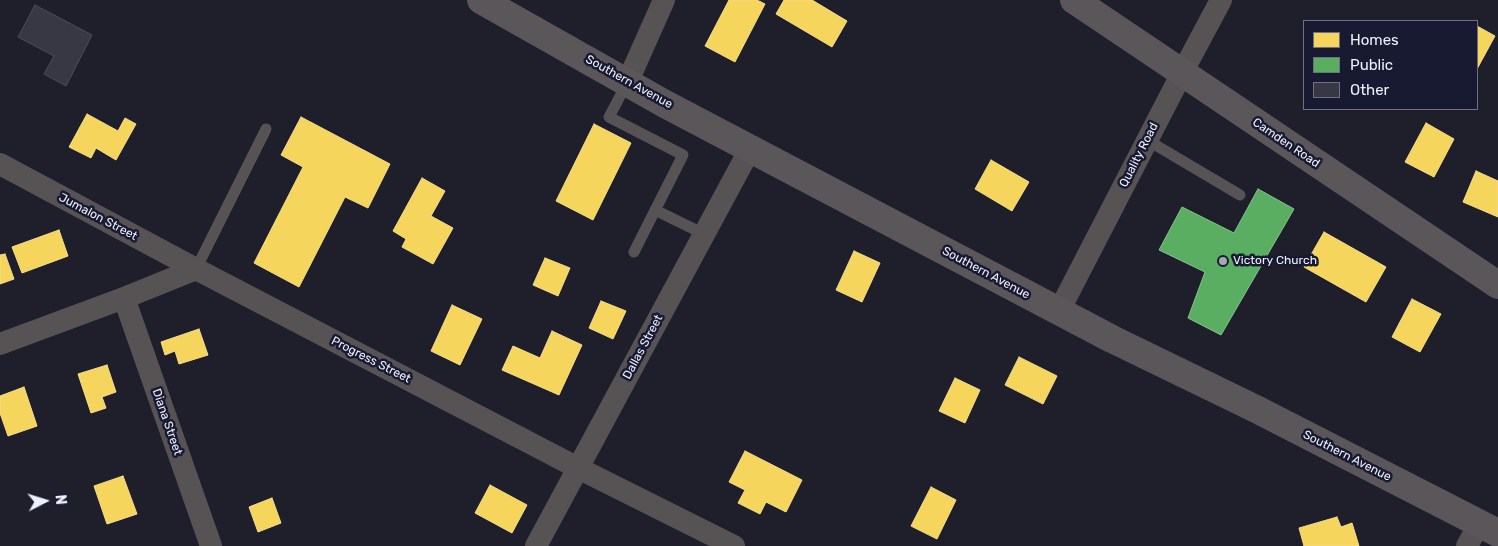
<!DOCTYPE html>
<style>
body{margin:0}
#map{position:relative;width:1498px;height:546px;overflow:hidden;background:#1e1f2b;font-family:Rubik,sans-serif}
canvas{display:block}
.legend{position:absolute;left:1303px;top:20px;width:175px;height:90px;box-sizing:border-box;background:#181a31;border:1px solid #6e7083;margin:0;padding:6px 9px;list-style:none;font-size:15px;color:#eef0fe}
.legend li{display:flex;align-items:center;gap:10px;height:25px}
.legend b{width:25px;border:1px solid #6e7083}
.north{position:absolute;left:20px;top:476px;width:50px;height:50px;-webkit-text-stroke:4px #181a31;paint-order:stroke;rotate:85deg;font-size:14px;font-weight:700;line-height:20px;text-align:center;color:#eef0fe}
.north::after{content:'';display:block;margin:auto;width:18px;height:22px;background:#eef0fe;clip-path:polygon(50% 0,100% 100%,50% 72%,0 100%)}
</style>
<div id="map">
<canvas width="1498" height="546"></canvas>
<ul class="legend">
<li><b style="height:14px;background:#f6d55c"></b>Homes</li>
<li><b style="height:14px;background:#5aae61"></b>Public</li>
<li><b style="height:14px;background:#373843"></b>Other</li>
</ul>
<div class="north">N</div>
</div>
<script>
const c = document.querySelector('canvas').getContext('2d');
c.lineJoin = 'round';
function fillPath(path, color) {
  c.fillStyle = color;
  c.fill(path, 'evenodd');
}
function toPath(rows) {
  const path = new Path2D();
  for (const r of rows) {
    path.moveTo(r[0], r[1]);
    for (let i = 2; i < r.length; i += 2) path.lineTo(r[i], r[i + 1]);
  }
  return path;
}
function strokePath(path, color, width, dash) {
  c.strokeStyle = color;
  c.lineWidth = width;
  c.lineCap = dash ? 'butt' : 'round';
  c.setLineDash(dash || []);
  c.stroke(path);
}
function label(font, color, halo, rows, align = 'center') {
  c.font = font + ' Rubik,sans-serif';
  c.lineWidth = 5;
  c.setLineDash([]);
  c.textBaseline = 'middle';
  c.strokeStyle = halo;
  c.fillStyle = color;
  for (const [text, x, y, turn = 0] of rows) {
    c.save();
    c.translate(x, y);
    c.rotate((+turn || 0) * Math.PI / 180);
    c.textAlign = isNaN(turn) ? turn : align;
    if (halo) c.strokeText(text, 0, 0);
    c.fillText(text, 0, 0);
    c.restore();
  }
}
const homes = toPath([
 [729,0,757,0,765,4,735,62,705,46,729,0],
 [784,0,812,0,847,21,832,47,776,14,784,0],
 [1477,26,1495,36,1477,69,1477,26],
 [87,114,118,131,125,118,136,124,116,160,96,148,91,158,69,147,87,114],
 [301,117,390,164,368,208,345,197,299,287,254,263,303,167,281,155,301,117],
 [1426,123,1454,139,1434,177,1405,162,1426,123],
 [594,124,631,143,593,220,556,201,594,124],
 [991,160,1029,182,1012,211,975,189,991,160],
 [1476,171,1498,181,1498,217,1463,202,1476,171],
 [422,178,445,191,431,216,453,228,433,264,402,247,406,239,393,231,422,178],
 [59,230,68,256,22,273,12,247,59,230],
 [1324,232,1386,267,1366,302,1304,267,1324,232],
 [854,251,880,263,862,302,836,290,854,251],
 [5,254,14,279,0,284,0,255,5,254],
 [545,258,570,268,558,296,533,285,545,258],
 [1412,299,1441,314,1420,352,1392,337,1412,299],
 [601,301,626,311,613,339,589,328,601,301],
 [452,305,482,319,460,365,431,351,452,305],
 [199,329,208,355,179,364,175,351,165,355,161,342,199,329],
 [552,331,582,345,559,395,502,370,513,346,540,358,552,331],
 [1019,357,1057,376,1043,404,1005,385,1019,357],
 [107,365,116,392,102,397,106,408,91,413,78,374,107,365],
 [955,378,980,390,965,423,939,411,955,378],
 [24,387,37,426,8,436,0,413,0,396,24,387],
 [745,451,802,480,786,512,766,502,760,514,738,503,745,490,729,482,745,451],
 [123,476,137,514,107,524,94,486,123,476],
 [490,485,527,505,512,533,475,513,490,485],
 [931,487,956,500,937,539,911,526,931,487],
 [272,498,281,523,258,532,249,507,272,498],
 [1337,517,1341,527,1352,523,1359,546,1304,546,1299,528,1337,517]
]);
const public = toPath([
 [1258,189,1294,209,1221,335,1188,318,1205,272,1159,250,1182,207,1234,233,1258,189]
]);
const building = toPath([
 [35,5,92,35,66,86,44,74,54,56,18,37,35,5]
]);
const lane = toPath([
 [627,83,609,117,683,155,634,252],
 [1147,140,1240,195],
 [655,210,704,234],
 [196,269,266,129]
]);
const street = toPath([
 [628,81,664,0],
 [0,164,196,269],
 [124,298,211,546],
 [1059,311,1182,73,1221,0],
 [0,344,124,298,196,269,578,468,734,546],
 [536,546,750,149],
 [1467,546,1479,524]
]);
const secondary = toPath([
 [481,0,665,104,1112,339,1256,409,1498,533],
 [1074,0,1498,285]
]);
const markers = [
 [1223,261,5,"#a5a7b4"]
];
const streetNames = [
 ["Southern Avenue",629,82,29],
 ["Camden Road",1286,143,34],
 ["Quality Road",1139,155,-63],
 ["Jumalon Street",98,217,28],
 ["Southern Avenue",986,273,28],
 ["Dallas Street",643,347,-62],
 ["Progress Street",371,360,27],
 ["Diana Street",167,422,71],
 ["Southern Avenue",1347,456,27]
];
const poiNames = [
 ["Victory Church",1233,261]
];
fillPath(homes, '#f6d55c');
strokePath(homes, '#f4dd8d', 1);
fillPath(public, '#5aae61');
strokePath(public, '#86c290', 1);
fillPath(building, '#373843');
strokePath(building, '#4c4d58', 1);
strokePath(lane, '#575355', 11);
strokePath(street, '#575355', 22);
strokePath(secondary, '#5a5659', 28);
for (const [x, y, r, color] of markers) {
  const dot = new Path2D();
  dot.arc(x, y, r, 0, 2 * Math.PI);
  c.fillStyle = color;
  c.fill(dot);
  strokePath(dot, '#181a31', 2);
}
label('12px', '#eef0fe', '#181a31', streetNames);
label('12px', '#eef0fe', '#181a31', poiNames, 'left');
</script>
